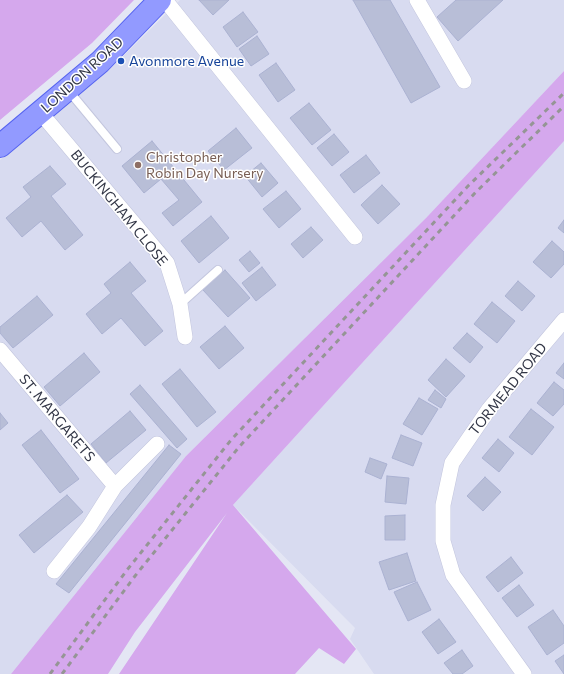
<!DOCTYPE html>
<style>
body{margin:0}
canvas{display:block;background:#e4e6f4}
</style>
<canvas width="564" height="674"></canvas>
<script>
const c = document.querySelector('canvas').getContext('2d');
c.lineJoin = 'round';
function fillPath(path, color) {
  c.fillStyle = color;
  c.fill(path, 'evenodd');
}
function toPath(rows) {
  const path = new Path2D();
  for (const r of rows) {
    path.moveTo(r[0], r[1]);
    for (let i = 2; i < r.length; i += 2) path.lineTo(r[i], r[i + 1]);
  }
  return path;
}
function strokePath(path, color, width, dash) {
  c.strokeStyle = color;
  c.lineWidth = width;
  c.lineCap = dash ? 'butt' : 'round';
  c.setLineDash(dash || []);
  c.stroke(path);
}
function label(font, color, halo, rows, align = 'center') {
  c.font = font + ' Commissioner,sans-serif';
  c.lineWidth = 3;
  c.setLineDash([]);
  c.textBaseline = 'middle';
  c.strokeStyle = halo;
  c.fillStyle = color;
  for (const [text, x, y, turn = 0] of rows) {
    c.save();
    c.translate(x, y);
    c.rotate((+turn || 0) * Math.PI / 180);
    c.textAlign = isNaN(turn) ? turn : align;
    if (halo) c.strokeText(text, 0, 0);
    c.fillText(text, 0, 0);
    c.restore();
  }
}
const residential = toPath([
 [180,0,564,0,564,71,426,218,186,456,11,674,0,674,0,160,112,67],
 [564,141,564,674,374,674,350,639,355,628,233,505]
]);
const green = toPath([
 [0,0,134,0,92,43,0,120],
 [564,71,564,141,233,505,356,649,344,664,319,648,295,674,119,674,227,513,135,632,108,674,11,674,186,456,426,218]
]);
const building = toPath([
 [199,0,229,0,213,15,199,0],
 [353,0,390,0,440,87,411,103,353,0],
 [456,0,503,0,458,41,437,17,456,0],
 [243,12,258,32,237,47,223,27,243,12],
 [257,36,269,54,251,66,239,49,257,36],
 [276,63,295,90,278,102,259,75,276,63],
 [309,103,331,130,312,145,290,118,309,103],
 [236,128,252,148,224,170,208,151,236,128],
 [334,134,349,152,332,166,317,148,334,134],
 [152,141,202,202,173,226,162,213,179,200,161,179,144,193,122,166,152,141],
 [366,155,380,173,354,193,340,175,366,155],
 [261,163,278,183,262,197,245,176,261,163],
 [50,166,66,184,51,196,83,235,65,250,41,221,22,237,6,218,31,197,23,187,50,166],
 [382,185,400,204,378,224,361,205,382,185],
 [286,191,301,209,279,228,263,209,286,191],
 [211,216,229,238,199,263,181,241,211,216],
 [564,220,564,233,558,228,564,220],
 [311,227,323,240,303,258,291,244,311,227],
 [552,241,564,252,564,264,551,278,533,262,552,241],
 [250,251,260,263,249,272,239,260,250,251],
 [130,262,146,281,131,293,163,331,145,346,121,318,102,334,86,314,111,293,104,284,130,262],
 [262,267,276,285,256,301,242,283,262,267],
 [225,270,250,298,228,317,203,290,225,270],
 [518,281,535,296,522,311,505,296,518,281],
 [37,296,53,315,13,348,0,333,0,327,37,296],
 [492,302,515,321,497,343,474,324,492,302],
 [225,326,244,348,219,369,200,347,225,326],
 [467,333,483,347,470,363,453,348,467,333],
 [84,353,100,372,60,406,44,387,84,353],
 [446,359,465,376,446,397,428,380,446,359],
 [564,363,564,379,556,373,564,363],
 [180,369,216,412,197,427,162,384,180,369],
 [554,382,564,390,564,404,553,416,537,403,554,382],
 [140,385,187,439,177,448,130,394,140,385],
 [435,390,446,399,441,408,428,400,435,390],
 [419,398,438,409,422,435,403,424,419,398],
 [531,409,554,427,532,455,509,437,531,409],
 [130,411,146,430,106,463,91,444,130,411],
 [0,413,8,423,0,430,0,413],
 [41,430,79,479,60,493,22,445,41,430],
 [401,435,422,443,413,466,392,458,401,435],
 [498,439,514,453,499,472,482,458,498,439],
 [169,445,181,454,69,593,56,584,169,445],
 [370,458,387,464,381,479,365,472,370,458],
 [387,476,409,478,406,504,385,502,387,476],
 [485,477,501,492,483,511,467,496,485,477],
 [67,495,83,512,34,553,19,535,67,495],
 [405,515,405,540,385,540,385,516,405,515],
 [407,553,416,581,389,590,379,562,407,553],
 [511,557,523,573,498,592,486,577,511,557],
 [417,582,431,610,408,621,394,592,417,582],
 [519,585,534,605,517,617,502,598,519,585],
 [553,610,564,626,564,643,547,655,528,627,553,610],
 [439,619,456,642,438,654,422,632,439,619],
 [462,650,473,666,462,674,453,674,444,663,462,650],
 [564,655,564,674,555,661,564,655]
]);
const service = toPath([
 [68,90,117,149],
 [180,304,218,270]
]);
const minor = toPath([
 [165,0,355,237],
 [417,0,464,81],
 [40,112,167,263,180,304,185,337],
 [0,350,115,486,89,527,54,571],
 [115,486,157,444],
 [524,674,453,575,443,541,443,505,452,463,489,409,564,320]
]);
const primary = toPath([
 [0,146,100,62,160,0]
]);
const rail = toPath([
 [50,674,127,570,231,440,468,186,564,93],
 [62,674,135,576,239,447,475,193,564,106]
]);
const markers = [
 [121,61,4,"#1a4fb4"],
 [138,165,4,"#8d6e63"]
];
const transitNames = [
 ["Avonmore Avenue",129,61]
];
const streetNames = [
 ["LONDON ROAD",82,75,-42],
 ["BUCKINGHAM CLOSE",119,208,51],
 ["TORMEAD ROAD",508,389,-51],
 ["ST. MARGARETS",57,418,50]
];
const educationNames = [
 ["Christopher",146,157],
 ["Robin Day Nursery",146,173]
];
fillPath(residential, '#d8dbf0');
fillPath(green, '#d5a8ed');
fillPath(building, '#b8bed7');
strokePath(building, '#abb2d2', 1);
strokePath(service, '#c3c6de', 10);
strokePath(minor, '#c3c6de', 16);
strokePath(primary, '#5664f0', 24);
strokePath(service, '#fff', 8);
strokePath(minor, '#fff', 15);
strokePath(primary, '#929aff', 22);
strokePath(rail, '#959595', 3, [5, 5]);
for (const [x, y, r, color] of markers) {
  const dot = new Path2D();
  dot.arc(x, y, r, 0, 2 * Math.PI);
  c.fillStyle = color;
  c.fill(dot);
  strokePath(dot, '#fff', 1.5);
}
label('14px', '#164399', '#fff', transitNames, 'left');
label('14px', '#333747', '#fff', streetNames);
label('14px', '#785e54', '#fff', educationNames, 'left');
</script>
